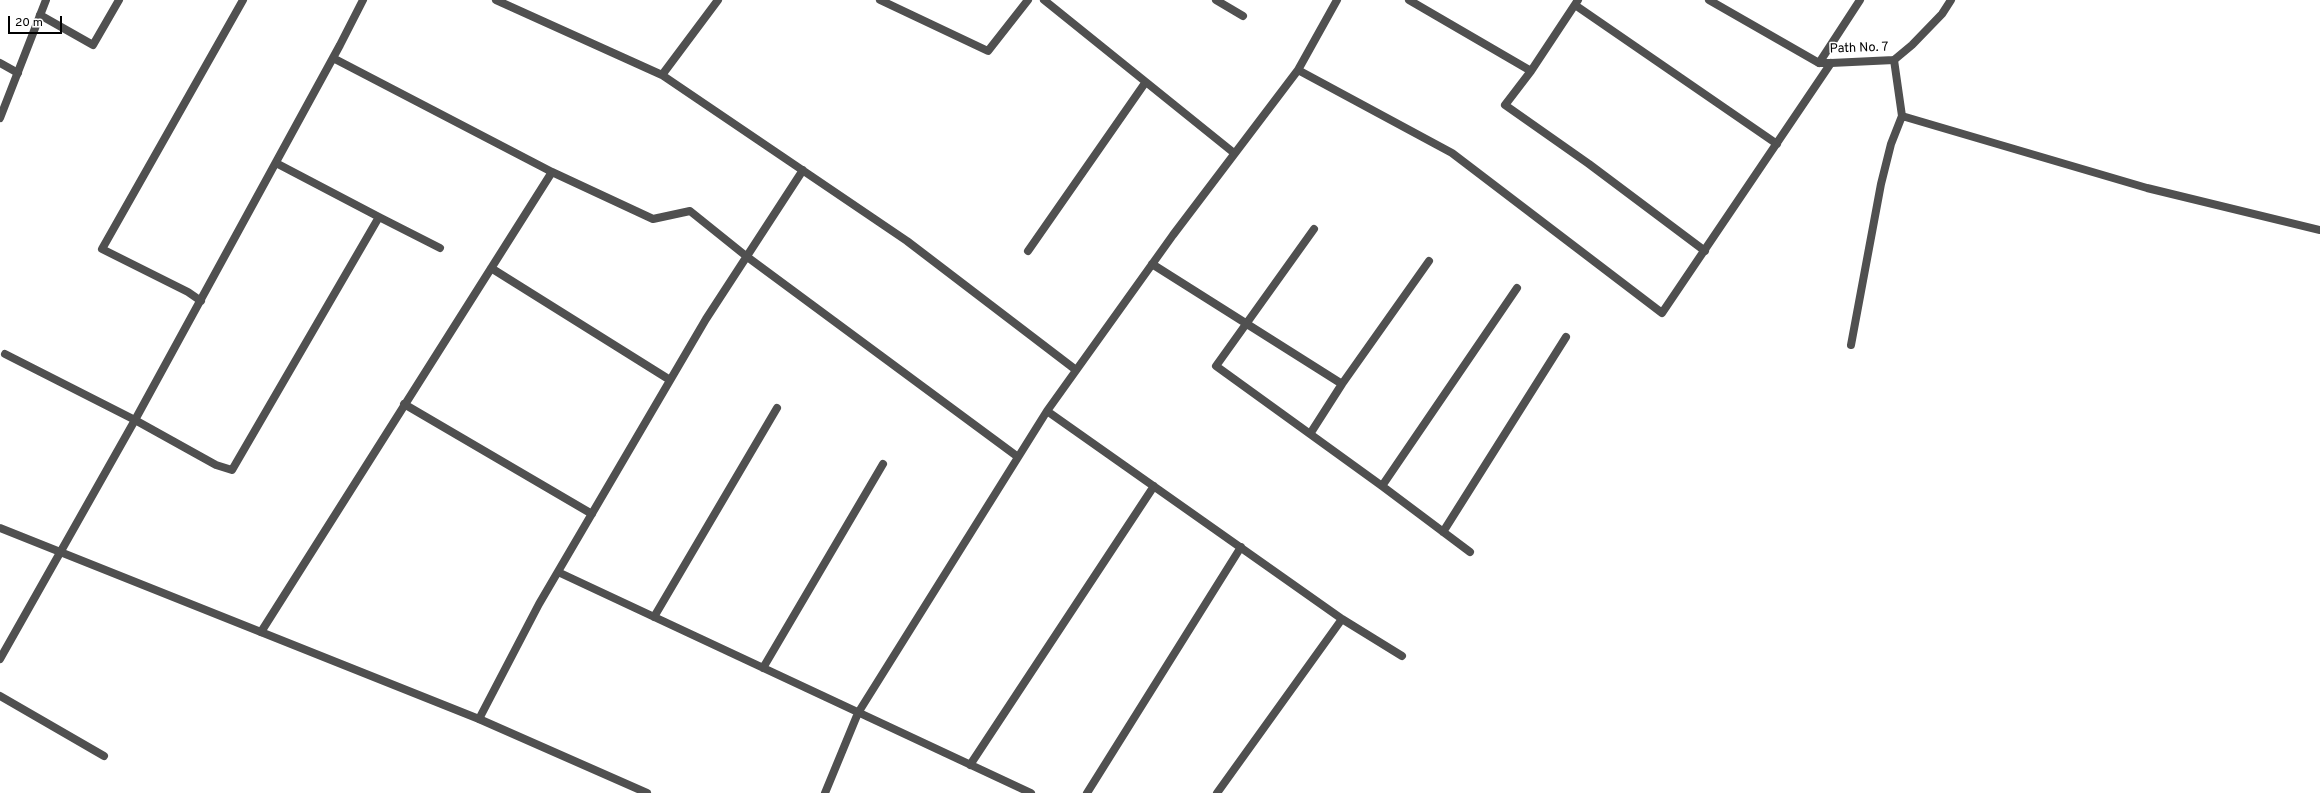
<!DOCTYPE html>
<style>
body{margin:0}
#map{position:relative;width:2320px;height:793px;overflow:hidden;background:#fff;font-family:Overpass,sans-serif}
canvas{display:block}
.scale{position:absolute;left:8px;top:16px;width:54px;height:18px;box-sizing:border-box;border:2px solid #000;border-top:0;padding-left:5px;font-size:12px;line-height:14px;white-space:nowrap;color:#000;-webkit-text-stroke:3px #fff;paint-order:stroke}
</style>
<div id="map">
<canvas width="2320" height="793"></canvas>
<div class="scale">20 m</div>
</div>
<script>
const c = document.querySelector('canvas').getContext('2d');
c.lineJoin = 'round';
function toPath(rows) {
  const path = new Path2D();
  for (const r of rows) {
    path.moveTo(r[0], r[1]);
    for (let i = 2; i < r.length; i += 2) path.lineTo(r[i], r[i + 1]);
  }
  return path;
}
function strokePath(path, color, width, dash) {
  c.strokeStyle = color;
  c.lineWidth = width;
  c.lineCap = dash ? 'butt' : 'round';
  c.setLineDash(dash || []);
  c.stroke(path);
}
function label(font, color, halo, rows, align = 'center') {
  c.font = font + ' Overpass,sans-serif';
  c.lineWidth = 3;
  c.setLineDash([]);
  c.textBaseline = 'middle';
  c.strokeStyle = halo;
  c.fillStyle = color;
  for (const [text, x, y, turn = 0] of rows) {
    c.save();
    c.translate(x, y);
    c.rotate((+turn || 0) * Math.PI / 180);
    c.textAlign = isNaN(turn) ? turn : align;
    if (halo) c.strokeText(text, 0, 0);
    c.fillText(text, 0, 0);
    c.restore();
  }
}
const service = toPath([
 [1902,116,2147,188,2320,230],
 [1851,345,1881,184,1891,144,1902,116,1894,60]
]);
const minor = toPath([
 [496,0,662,75,907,241,1076,370],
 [880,0,988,51,1028,0],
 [1044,0,1234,153],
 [1216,0,1243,16],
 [1409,0,1531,71],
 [1578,0,1531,71,1505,105,1589,164,1705,251],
 [1575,5,1777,144],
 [40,15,93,45,119,0],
 [333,58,552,172,653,219,690,211,746,256,1018,457],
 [0,63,18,73],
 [1819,63,1860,0],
 [1298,70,1452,153,1662,313,1831,63],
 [662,75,718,0],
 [379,217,440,248],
 [1314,229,1216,366,1382,486,1470,552],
 [1028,251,1145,83],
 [1152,264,1342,384],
 [491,268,670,380],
 [201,301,188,292,102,249,243,0],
 [5,354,135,420,216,465,232,470,379,217,276,163],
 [404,404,592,514],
 [1047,411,1342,619,1217,793],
 [1310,434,1342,384,1429,261],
 [1382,486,1517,288],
 [1443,532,1566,337],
 [558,572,1031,793],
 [654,617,777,408],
 [1342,619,1402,656],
 [261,632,552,172],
 [0,659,135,420,340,45,363,0],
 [763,668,883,464],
 [0,696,104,756],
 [479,719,539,604,706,319,803,170],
 [970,765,1154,486],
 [825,793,858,713,1047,411,1173,235,1298,70,1337,0],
 [1087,793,1241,547]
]);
const tertiary = toPath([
 [1709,0,1819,63,1831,63,1894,60,1912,45,1942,14,1951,0],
 [0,118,46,0],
 [0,528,479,719,647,793]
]);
const streetNames = [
 ["Path No. 7",1859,49,-2]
];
strokePath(service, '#505050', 8);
strokePath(minor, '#505050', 8);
strokePath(tertiary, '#505050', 8);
label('13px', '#000', '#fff', streetNames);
</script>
